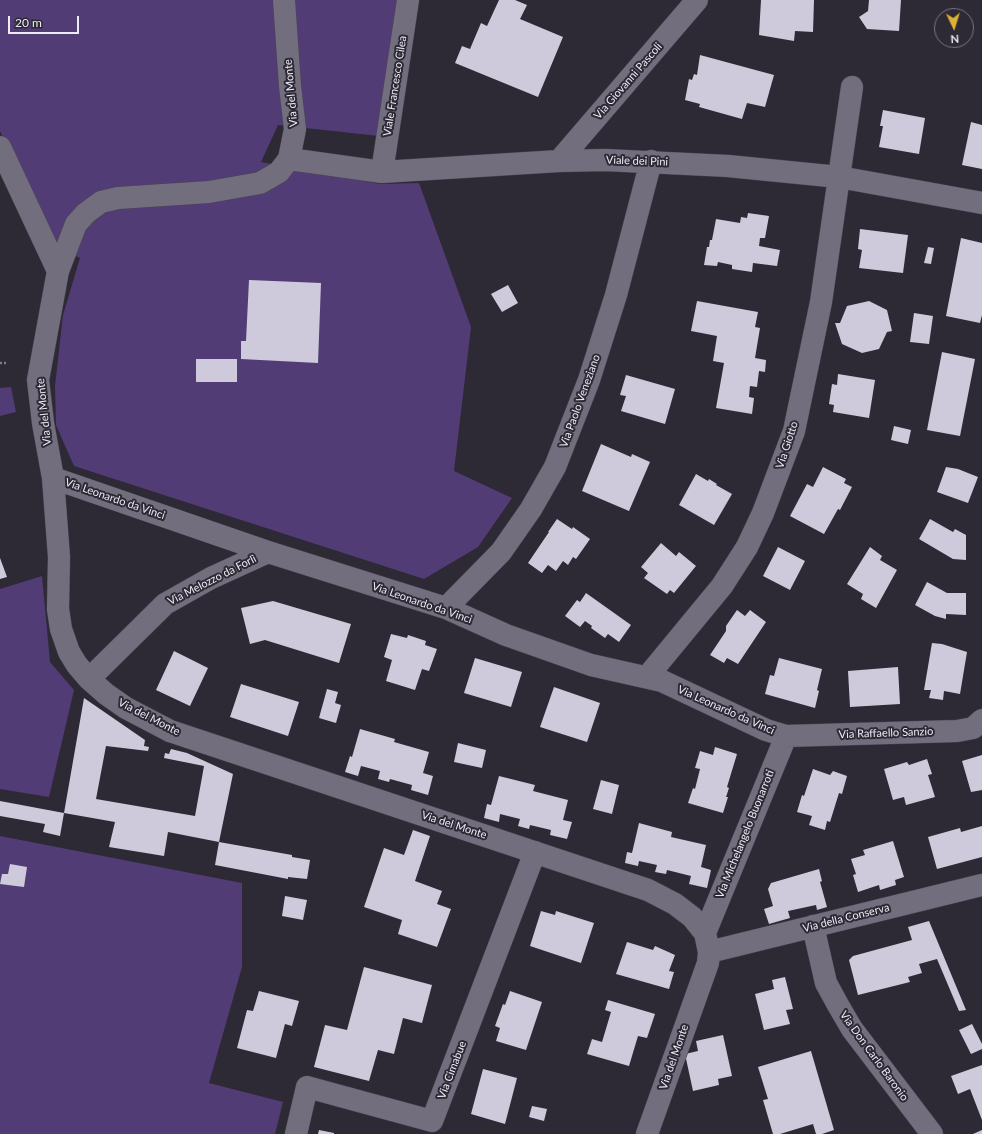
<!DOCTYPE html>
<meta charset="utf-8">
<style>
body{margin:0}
#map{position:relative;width:982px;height:1134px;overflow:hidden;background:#2d2935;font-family:Lato,sans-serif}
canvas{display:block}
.north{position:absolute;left:934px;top:8px;width:40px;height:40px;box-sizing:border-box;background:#2d2935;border:1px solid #7a7781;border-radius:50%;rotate:176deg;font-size:11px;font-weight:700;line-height:16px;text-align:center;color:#eeebf4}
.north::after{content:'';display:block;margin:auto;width:14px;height:18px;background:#dbb233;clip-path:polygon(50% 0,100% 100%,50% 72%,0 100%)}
.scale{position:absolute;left:8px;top:16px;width:71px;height:18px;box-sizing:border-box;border:2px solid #eeebf4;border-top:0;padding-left:5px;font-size:12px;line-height:14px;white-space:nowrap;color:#eeebf4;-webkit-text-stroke:3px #2d2935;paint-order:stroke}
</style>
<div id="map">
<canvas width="982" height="1134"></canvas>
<div class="north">N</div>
<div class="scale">20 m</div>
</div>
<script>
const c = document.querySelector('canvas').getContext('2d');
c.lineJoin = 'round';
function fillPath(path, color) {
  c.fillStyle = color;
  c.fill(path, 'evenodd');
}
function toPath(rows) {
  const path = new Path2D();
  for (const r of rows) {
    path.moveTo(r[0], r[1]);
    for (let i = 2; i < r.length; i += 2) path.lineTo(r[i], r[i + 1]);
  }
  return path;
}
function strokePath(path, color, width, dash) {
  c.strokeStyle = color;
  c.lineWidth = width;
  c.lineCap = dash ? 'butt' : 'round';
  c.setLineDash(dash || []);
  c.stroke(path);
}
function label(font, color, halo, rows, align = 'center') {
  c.font = font + ' Lato,sans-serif';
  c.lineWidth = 4;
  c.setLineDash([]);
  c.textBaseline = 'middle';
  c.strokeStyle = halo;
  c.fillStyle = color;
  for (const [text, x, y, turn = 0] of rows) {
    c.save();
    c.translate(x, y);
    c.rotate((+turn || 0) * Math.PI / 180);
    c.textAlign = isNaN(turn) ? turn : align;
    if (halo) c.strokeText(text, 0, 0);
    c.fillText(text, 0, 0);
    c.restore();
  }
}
const green = toPath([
 [0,0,400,0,379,136,278,125,261,162,380,184,419,183,471,327,454,471,512,498,478,547,424,579,74,466,56,425,55,386,63,315,80,258,55,245,0,131],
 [11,387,16,412,0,416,0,388],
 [42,576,50,662,74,690,49,797,0,789,0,589],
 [0,836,242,883,242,967,209,1083,283,1102,275,1134,0,1134]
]);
const building = toPath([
 [499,0,515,0,527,5,520,19,563,37,538,97,455,63,462,46,470,49,481,23,487,26],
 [761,0,814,0,813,32,795,31,794,41,759,35],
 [869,0,901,0,899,31,867,29,859,17,868,11],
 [700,55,774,75,765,107,747,103,742,119,699,107,700,104,685,100,689,79,692,80,694,74,697,75],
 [883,110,925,118,919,154,879,147,883,126,880,126],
 [971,122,982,125,982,169,962,165],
 [748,213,769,216,765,238,760,238,759,246,780,250,777,266,753,263,752,272,732,269,732,265,718,262,717,266,704,265,707,247,709,247,710,240,712,240,716,219,740,223,741,217,747,218],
 [860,229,908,235,903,273,859,268,862,250,858,249],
 [961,238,982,243,982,315,980,323,946,316],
 [928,247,934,248,931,264,924,263],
 [249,280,321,283,318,363,241,359,241,341,246,341],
 [508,285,518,303,502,312,491,294],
 [697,301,758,312,755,327,760,328,755,358,766,360,765,372,759,371,757,387,750,386,749,397,754,398,752,414,716,408,724,363,713,361,717,336,691,331],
 [869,301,887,310,892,331,887,332,879,349,862,353,842,344,835,323,840,323,847,306],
 [914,313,933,316,929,344,910,342],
 [942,352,975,359,960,436,927,430],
 [196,359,237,359,237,382,196,382],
 [838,374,875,380,869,418,833,412,834,405,829,404,832,384,837,385],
 [626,375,675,389,665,424,621,411,626,396,620,395],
 [894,426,911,430,908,444,891,440],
 [601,444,631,457,632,454,650,462,629,511,582,491],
 [823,467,846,479,844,483,852,487,840,510,838,509,824,534,790,516,807,484,813,487],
 [946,467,958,469,978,477,968,503,937,492],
 [696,474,708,481,709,479,717,484,716,485,732,494,714,525,679,505],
 [557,519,572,529,573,527,590,539,576,559,573,557,568,565,563,561,556,571,548,565,542,573,528,563,549,532,548,532],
 [930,519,953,532,955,529,966,535,966,560,953,559,919,539],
 [661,543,676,556,679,552,696,566,674,593,670,590,667,594,644,578,648,573,641,567],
 [778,547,805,561,790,590,763,576],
 [870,547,882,556,880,560,897,570,876,608,861,599,863,594,847,584],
 [0,558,7,577,0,579],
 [927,582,947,593,966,593,966,615,946,614,946,619,935,616,915,605],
 [586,593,631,625,619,642,608,634,605,638,591,628,592,626,585,621,580,627,565,616,577,600,580,602],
 [273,601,351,624,339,663,265,640,250,644,241,608],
 [737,610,745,616,750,610,766,622,738,664,727,658,724,663,710,655,726,631,726,626],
 [391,634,407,638,408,635,426,641,425,645,437,649,429,671,422,669,415,690,386,681,392,660,384,657],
 [932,643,942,644,967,652,960,694,944,691,943,700,929,698,931,690,924,690],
 [174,651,208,668,190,706,156,690],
 [475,658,522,672,511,707,464,693],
 [779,658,822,669,817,690,819,691,815,708,765,694,770,675,774,676],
 [898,667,900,704,850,707,848,671],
 [241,684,299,702,288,736,230,717],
 [554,687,600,703,587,742,540,727],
 [327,689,338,692,335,703,341,705,336,723,319,718],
 [84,698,145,740,144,746,149,747,148,751,106,746,96,799,195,816,204,766,164,758,165,753,169,754,171,749,187,753,233,774,219,842,168,832,164,856,109,847,115,822,64,813,60,836,43,832,45,824,0,816,0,801,64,813],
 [360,729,395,739,394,742,429,752,423,773,433,776,428,795,411,790,412,785,390,779,389,782,378,779,380,771,361,766,358,776,345,772,350,756,352,757],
 [458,743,486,750,482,768,454,762],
 [715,747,737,754,727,787,729,788,726,797,728,797,723,813,688,803,693,788,695,789,700,769,695,768,700,751,713,755],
 [982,755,982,790,971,792,962,761],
 [927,759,932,774,928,775,935,797,906,805,904,797,893,800,884,769,907,762,909,765],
 [813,769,830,775,833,771,847,776,842,794,839,793,830,822,827,821,825,830,809,825,812,816,797,812,802,795,804,796],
 [499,776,535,785,533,791,568,800,563,820,572,822,567,839,550,835,551,830,530,825,529,829,518,826,520,819,500,814,499,822,484,818,487,804,491,805],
 [601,780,619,785,612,814,593,809],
 [639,823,672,832,671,837,706,845,701,867,711,870,707,888,689,884,691,876,667,870,666,874,655,872,657,865,639,861,638,866,625,863,627,852,632,853],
 [982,826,982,857,937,869,928,837,960,828,961,832],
 [413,830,430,836,415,881,442,891,437,904,451,909,437,947,398,934,402,920,364,907,384,848,404,855],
 [893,841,904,877,895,880,896,885,880,890,879,885,858,892,853,875,856,874,851,859,865,855,863,850],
 [219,842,292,855,292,857,310,860,307,879,288,877,288,879,215,865],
 [10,864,27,867,24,887,0,884,2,874,8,874],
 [819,869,822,881,820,882,827,907,817,910,816,905,788,911,790,918,769,924,764,909,773,906,768,889,771,883],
 [285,896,307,900,303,920,282,916],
 [541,911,555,915,556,911,594,923,581,963,530,946],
 [929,921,966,1010,959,1011,937,959,919,964,922,973,908,977,910,982,858,995,849,960,853,956,912,940,908,927],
 [627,942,653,950,655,946,675,955,669,971,674,972,669,989,616,974],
 [364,967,432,985,422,1023,403,1018,394,1054,378,1050,369,1081,314,1067,325,1025,347,1030],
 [785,977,793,1009,786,1010,790,1024,764,1030,755,994,774,989,772,980],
 [259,991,299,1001,292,1026,285,1024,276,1058,237,1048,247,1010,253,1011],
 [510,991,542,1002,526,1050,496,1041,500,1028,495,1026,503,1004,505,1005],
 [608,1000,655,1014,647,1038,638,1036,629,1066,587,1054,592,1039,602,1042,611,1012,605,1010],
 [972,1024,982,1044,982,1049,971,1054,959,1030],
 [723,1035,732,1076,718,1079,719,1085,693,1091,685,1054,698,1051,696,1041],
 [811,1051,834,1130,822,1134,816,1134,813,1124,780,1134,773,1134,763,1100,768,1099,758,1067],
 [982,1065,982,1120,970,1089,958,1094,951,1076],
 [483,1069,517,1078,505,1124,471,1114],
 [532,1106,547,1109,544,1121,529,1117],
 [319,1130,334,1133,334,1134,318,1134],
 [982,1130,982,1134,973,1134]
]);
const path = toPath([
 [0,363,6,363]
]);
const minor = toPath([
 [284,0,290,86,295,129,289,159,279,172,260,183,209,192,118,198,101,202,86,213,76,224,58,271,38,380,43,423,53,478,59,557,58,609,61,629,69,652,77,665,89,679,106,694,126,708,170,731,648,890,675,904,692,917,705,933,709,952,708,963,647,1134],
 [0,147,58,271],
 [289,159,382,172,559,161,605,160,728,166,839,177,982,203],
 [559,161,697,0],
 [382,172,408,0],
 [53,478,268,552,446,608,506,635,591,665,662,681,766,730,786,736,957,731,973,728,982,720],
 [446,608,501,552,531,509,555,467,589,380,616,295,651,161],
 [647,677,722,586,747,547,763,513,794,431,821,302,852,87],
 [89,679,165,604,211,578,268,552],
 [813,926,826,983,838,1005,852,1029,932,1134],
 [705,933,786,736],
 [709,952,982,885],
 [296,1134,307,1087,432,1121,535,852]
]);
const streetNames = [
 ["Via Giovanni Pascoli",628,81,-49],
 ["Viale Francesco Cilea",395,86,-81],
 ["Via del Monte",291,93,-95],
 ["Viale dei Pini",637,161,2],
 ["Via Paolo Veneziano",580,401,-70],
 ["Via del Monte",44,412,-96],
 ["Via Giotto",787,445,-72],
 ["Via Leonardo da Vinci",115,499,19],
 ["Via Melozzo da Forlì",212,580,-27],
 ["Via Leonardo da Vinci",422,603,19],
 ["Via Leonardo da Vinci",726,710,24],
 ["Via del Monte",149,717,27],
 ["Via Raffaello Sanzio",886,733,-2],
 ["Via del Monte",454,825,18],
 ["Via Michelangelo Buonarroti",745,834,-68],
 ["Via della Conserva",846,918,-14],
 ["Via Don Carlo Baronio",874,1056,54],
 ["Via del Monte",674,1057,-71],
 ["Via Cimabue",452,1070,-69]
];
fillPath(green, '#523c76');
fillPath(building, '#cfcadb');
strokePath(minor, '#494551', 23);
strokePath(path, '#7d7a85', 2.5, [2, 2]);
strokePath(minor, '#736e7d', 22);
label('11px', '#eeebf4', '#2d2935', streetNames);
</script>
